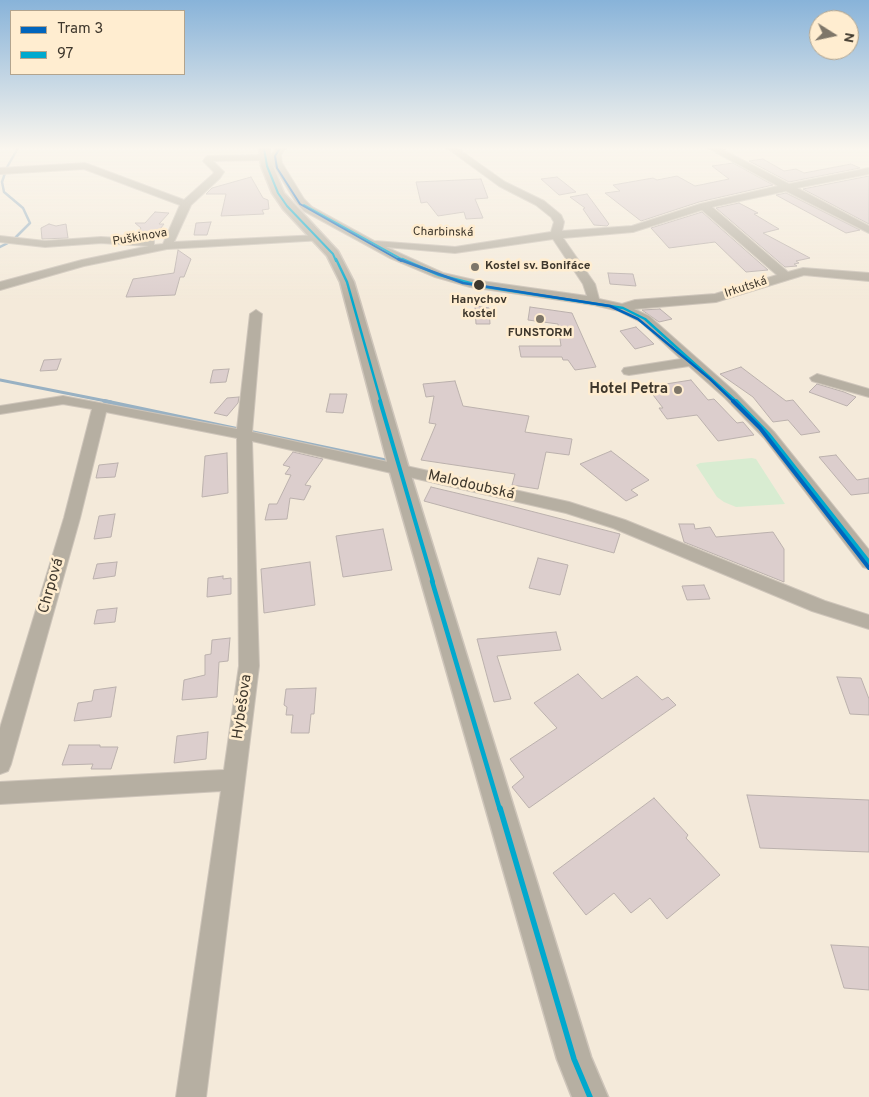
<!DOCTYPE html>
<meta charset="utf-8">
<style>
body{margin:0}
#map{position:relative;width:869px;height:1097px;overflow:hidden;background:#f4eada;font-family:Overpass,sans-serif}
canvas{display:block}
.legend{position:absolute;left:10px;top:10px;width:175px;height:65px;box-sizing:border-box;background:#ffedd0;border:1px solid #b2a48e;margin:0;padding:6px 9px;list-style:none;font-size:15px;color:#3e372c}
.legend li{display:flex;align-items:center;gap:10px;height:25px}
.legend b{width:25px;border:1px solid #b2a48e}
.north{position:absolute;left:809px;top:10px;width:50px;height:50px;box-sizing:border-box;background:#ffedd0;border:1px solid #b2a48e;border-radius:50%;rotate:100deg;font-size:14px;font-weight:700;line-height:20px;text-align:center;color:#3e372c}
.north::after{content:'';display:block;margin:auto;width:18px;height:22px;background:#7e7669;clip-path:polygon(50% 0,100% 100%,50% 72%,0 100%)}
</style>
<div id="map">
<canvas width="869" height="1097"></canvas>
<ul class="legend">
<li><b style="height:6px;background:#0065bd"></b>Tram 3</li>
<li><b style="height:6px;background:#00a9ce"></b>97</li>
</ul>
<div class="north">N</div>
</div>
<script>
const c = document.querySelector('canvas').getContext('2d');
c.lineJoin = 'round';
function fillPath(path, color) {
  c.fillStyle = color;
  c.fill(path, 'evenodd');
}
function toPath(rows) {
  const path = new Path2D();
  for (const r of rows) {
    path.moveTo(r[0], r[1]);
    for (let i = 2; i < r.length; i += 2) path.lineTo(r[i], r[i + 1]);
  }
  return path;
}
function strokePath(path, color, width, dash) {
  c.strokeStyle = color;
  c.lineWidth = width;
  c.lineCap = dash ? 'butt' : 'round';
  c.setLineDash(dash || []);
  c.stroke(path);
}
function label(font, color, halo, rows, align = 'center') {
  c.font = font + ' Overpass,sans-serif';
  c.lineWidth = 5;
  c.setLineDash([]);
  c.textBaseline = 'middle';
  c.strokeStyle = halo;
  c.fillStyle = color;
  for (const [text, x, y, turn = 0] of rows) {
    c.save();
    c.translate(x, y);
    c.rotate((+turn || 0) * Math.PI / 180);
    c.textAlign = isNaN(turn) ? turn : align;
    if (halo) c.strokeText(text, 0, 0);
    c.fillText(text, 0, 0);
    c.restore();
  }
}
const green = toPath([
 [752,458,756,459,785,504,736,507,724,502,717,497,696,465,700,463]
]);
const streamFar2 = toPath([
 [6,169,18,148],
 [5,173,2,182,4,192,23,208,30,223,16,237],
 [0,247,10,242]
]);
const streamFar1 = toPath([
 [0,380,111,402]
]);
const stream = toPath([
 [104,401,388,461]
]);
const building = toPath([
 [763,159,784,171,796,169,804,173,851,164,860,168,789,182,749,161,763,159],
 [733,163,773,185,699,202,641,221,605,193,620,191,613,185,653,178,657,180,677,176,695,186,729,179,712,166,733,163],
 [869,176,869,224,803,189,869,176],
 [251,177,263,198,268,200,269,209,262,210,264,214,221,216,226,194,206,194,212,188,251,177],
 [557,177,576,192,559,195,541,179,557,177],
 [481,179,488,198,475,199,483,218,466,219,464,212,438,216,427,202,421,203,416,182,481,179],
 [786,193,860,230,846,233,776,195,786,193],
 [587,194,609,224,607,226,594,225,583,209,585,208,570,197,587,194],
 [739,203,758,213,754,214,779,229,763,233,810,258,796,261,799,263,794,264,797,266,785,267,716,208,739,203],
 [155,212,169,213,159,224,164,224,153,238,149,235,137,234,141,228,135,223,145,223,155,212],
 [702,212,768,270,746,272,715,242,669,248,651,228,702,212],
 [211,222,207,235,194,235,196,223,211,222],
 [49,224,56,226,66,224,68,238,42,239,41,228,49,224],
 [178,250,191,259,184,277,180,277,175,295,126,297,133,279,174,273,178,250],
 [608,273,633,274,636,286,610,284,608,273],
 [475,306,489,308,490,324,476,324,475,306],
 [530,307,572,313,596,367,575,370,568,360,563,360,562,357,521,357,519,346,561,346,558,324,528,320,530,307],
 [660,309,672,319,659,322,642,310,660,309],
 [636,327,654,344,635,349,620,331,636,327],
 [61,359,57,370,40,371,44,360,61,359],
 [741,367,786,401,793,400,820,432,801,435,788,420,773,422,753,397,720,374,741,367],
 [229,369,226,382,210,383,213,370,229,369],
 [691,380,708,400,714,399,737,423,743,422,754,435,718,441,697,415,667,419,659,408,663,408,647,387,691,380],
 [455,381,463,406,529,416,525,432,572,439,569,455,546,452,538,489,512,485,515,474,421,460,436,424,429,423,434,396,426,397,423,384,455,381],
 [817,384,844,392,856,397,847,406,809,392,817,384],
 [330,394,347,394,343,413,326,412,330,394],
 [239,397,238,403,227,416,214,413,227,398,239,397],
 [611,451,649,480,631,490,638,495,626,501,580,464,611,451],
 [293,452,323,459,305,485,311,486,304,500,290,498,287,519,265,520,269,504,277,504,291,475,285,474,290,467,283,465,293,452],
 [227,453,228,493,202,497,205,456,227,453],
 [836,455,857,480,869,478,869,493,851,495,819,457,836,455],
 [118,463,115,477,96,478,99,465,118,463],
 [431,487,507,505,620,534,614,553,424,501,431,487],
 [115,514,111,537,94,539,99,516,115,514],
 [679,524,694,524,695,529,710,527,716,537,773,532,784,549,784,582,684,542,679,524],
 [383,529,392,570,343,577,336,536,383,529],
 [538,558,568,565,560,595,529,588,538,558],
 [117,562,115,576,93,579,97,564,117,562],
 [310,562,315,605,264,613,261,569,310,562],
 [223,576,223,579,231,578,231,594,207,597,208,578,223,576],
 [704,585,710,599,687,600,682,586,704,585],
 [117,608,115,622,94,624,97,610,117,608],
 [556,632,561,650,497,656,511,699,494,702,477,639,556,632],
 [230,638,228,661,219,662,217,697,182,700,184,680,205,675,205,655,211,654,212,640,230,638],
 [578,674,602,699,637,676,662,700,668,697,676,705,529,808,512,787,524,777,510,759,557,728,534,703,578,674],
 [837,677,861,678,869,699,869,715,850,714,837,677],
 [116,687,111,717,74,721,78,703,92,701,94,690,116,687],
 [316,688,314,714,311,714,309,733,291,733,293,715,286,715,287,707,284,705,286,689,316,688],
 [208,732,206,759,174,763,177,736,208,732],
 [69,745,100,745,100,747,118,747,111,769,91,769,93,764,62,765,69,745],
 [747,795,869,800,869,852,760,848,747,795],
 [654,798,688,835,686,838,720,875,667,919,650,898,631,913,614,893,586,915,553,873,654,798],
 [831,945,869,947,869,990,844,988,831,945]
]);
const minor = toPath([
 [277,148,286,148,281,155,282,163,304,199,312,207,374,241,455,247,551,232,554,222,551,217,536,205,499,186,447,148,457,148,505,182,544,201,561,215,564,222,562,231,632,226,700,204,778,186,708,148,719,148,789,184,869,168,869,174,797,188,869,226,869,233,786,191,712,207,788,272,803,268,869,273,869,281,804,275,716,302,634,309,649,316,735,392,774,432,869,550,869,569,863,567,764,438,725,398,689,366,629,375,624,374,622,371,624,368,681,359,641,322,619,311,594,305,470,287,435,277,390,258,304,211,295,201,272,163,271,155,277,148],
 [702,210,777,275,715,294,635,300,622,304,599,299,595,284,563,238,633,232,702,210],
 [553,239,583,284,587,296,474,280,443,273,386,247,455,253,553,239],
 [265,155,270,158,268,160,213,161,224,172,220,178,191,205,174,242,319,235,324,238,323,240,167,249,84,266,0,290,0,282,82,260,149,246,101,243,45,247,0,242,0,236,45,241,101,237,150,240,154,241,154,245,163,244,180,205,84,169,0,174,0,168,85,163,184,200,213,174,214,172,203,161,207,156,265,155],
 [256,310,262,314,252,432,569,502,625,520,825,601,869,615,869,629,812,611,613,528,566,513,252,441,259,666,206,1097,176,1097,221,791,0,804,0,782,224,770,239,666,237,438,106,412,80,518,11,764,8,771,0,774,0,728,64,518,92,409,63,404,0,414,0,406,63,396,237,429,250,314,256,310],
 [817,374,869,389,869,397,812,381,810,378,817,374]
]);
const tertiary = toPath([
 [259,148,269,148,273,166,284,193,338,251,354,282,409,469,591,1057,608,1097,572,1097,557,1059,389,469,340,282,327,256,283,209,272,193,261,166,259,148]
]);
const bus1Far4 = toPath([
 [264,148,267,166,278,193,287,206,333,254,336,261],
 [304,205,405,261]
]);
const bus1Far3 = toPath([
 [336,259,347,282,381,402],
 [402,259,439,275,486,287,623,308,645,319,737,402]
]);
const bus1Far2 = toPath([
 [380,401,433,582],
 [736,401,769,435,869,562]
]);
const bus1Far1 = toPath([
 [432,581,500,810]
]);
const bus1 = toPath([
 [500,808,574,1059,590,1097]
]);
const tram1Far2 = toPath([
 [280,148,275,156,277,168,300,204,401,261]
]);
const tram1Far1 = toPath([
 [398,259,463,283,610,306,638,319,710,379,734,402]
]);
const tram1 = toPath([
 [733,401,760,428,869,568]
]);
const markers = [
 [475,267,5,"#7e7669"],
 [479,285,6,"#3e372c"],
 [540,319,5,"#7e7669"],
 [678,390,5,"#7e7669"]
];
const farStreetnames = [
 ["Charbinská",443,233,1],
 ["Puškinova",140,238,-10],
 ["Irkutská",746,288,-18]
];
const farPoinames = [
 ["Kostel sv. Bonifáce",485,267],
 ["FUNSTORM",540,334,"center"]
];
const farStopnames = [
 ["Hanychov",479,301],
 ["kostel",479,315]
];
const poiNames = [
 ["Hotel Petra",668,390]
];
const streetNames = [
 ["Malodoubská",471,486,13],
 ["Chrpová",52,586,-74],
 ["Hybešova",243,707,-82]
];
fillPath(green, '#d8ecd1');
strokePath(streamFar2, '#98b1c3', 2.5);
strokePath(streamFar1, '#98b1c3', 3);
strokePath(stream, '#98b1c3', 4);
fillPath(building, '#dccecd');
strokePath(building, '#bbb1ad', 1);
strokePath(minor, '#cec5ba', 2);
strokePath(tertiary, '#cec5ba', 3);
fillPath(minor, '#b6afa2');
fillPath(tertiary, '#b6afa2');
strokePath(bus1Far4, '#00a9ce', 2);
strokePath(bus1Far3, '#00a9ce', 2.5);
strokePath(bus1Far2, '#00a9ce', 4);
strokePath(bus1Far1, '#00a9ce', 4.5);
strokePath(bus1, '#00a9ce', 5.5);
strokePath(tram1Far2, '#0065bd', 2);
strokePath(tram1Far1, '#0065bd', 2.5);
strokePath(tram1, '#0065bd', 4);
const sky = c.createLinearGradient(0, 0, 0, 302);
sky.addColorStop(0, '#88b3d9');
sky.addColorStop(0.49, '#faf6ee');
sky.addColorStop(1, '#faf6ee00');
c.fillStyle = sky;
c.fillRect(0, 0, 869, 302);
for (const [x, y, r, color] of markers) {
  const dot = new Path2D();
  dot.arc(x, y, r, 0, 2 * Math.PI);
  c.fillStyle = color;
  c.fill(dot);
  strokePath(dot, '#ffedd0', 2);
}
label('12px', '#3e372c', '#ffedd0', farStreetnames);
label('bold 12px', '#3e372c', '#ffedd0', farPoinames, 'left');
label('bold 12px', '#3e372c', '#ffedd0', farStopnames);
label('bold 15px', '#3e372c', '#ffedd0', poiNames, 'right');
label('15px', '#3e372c', '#ffedd0', streetNames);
</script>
